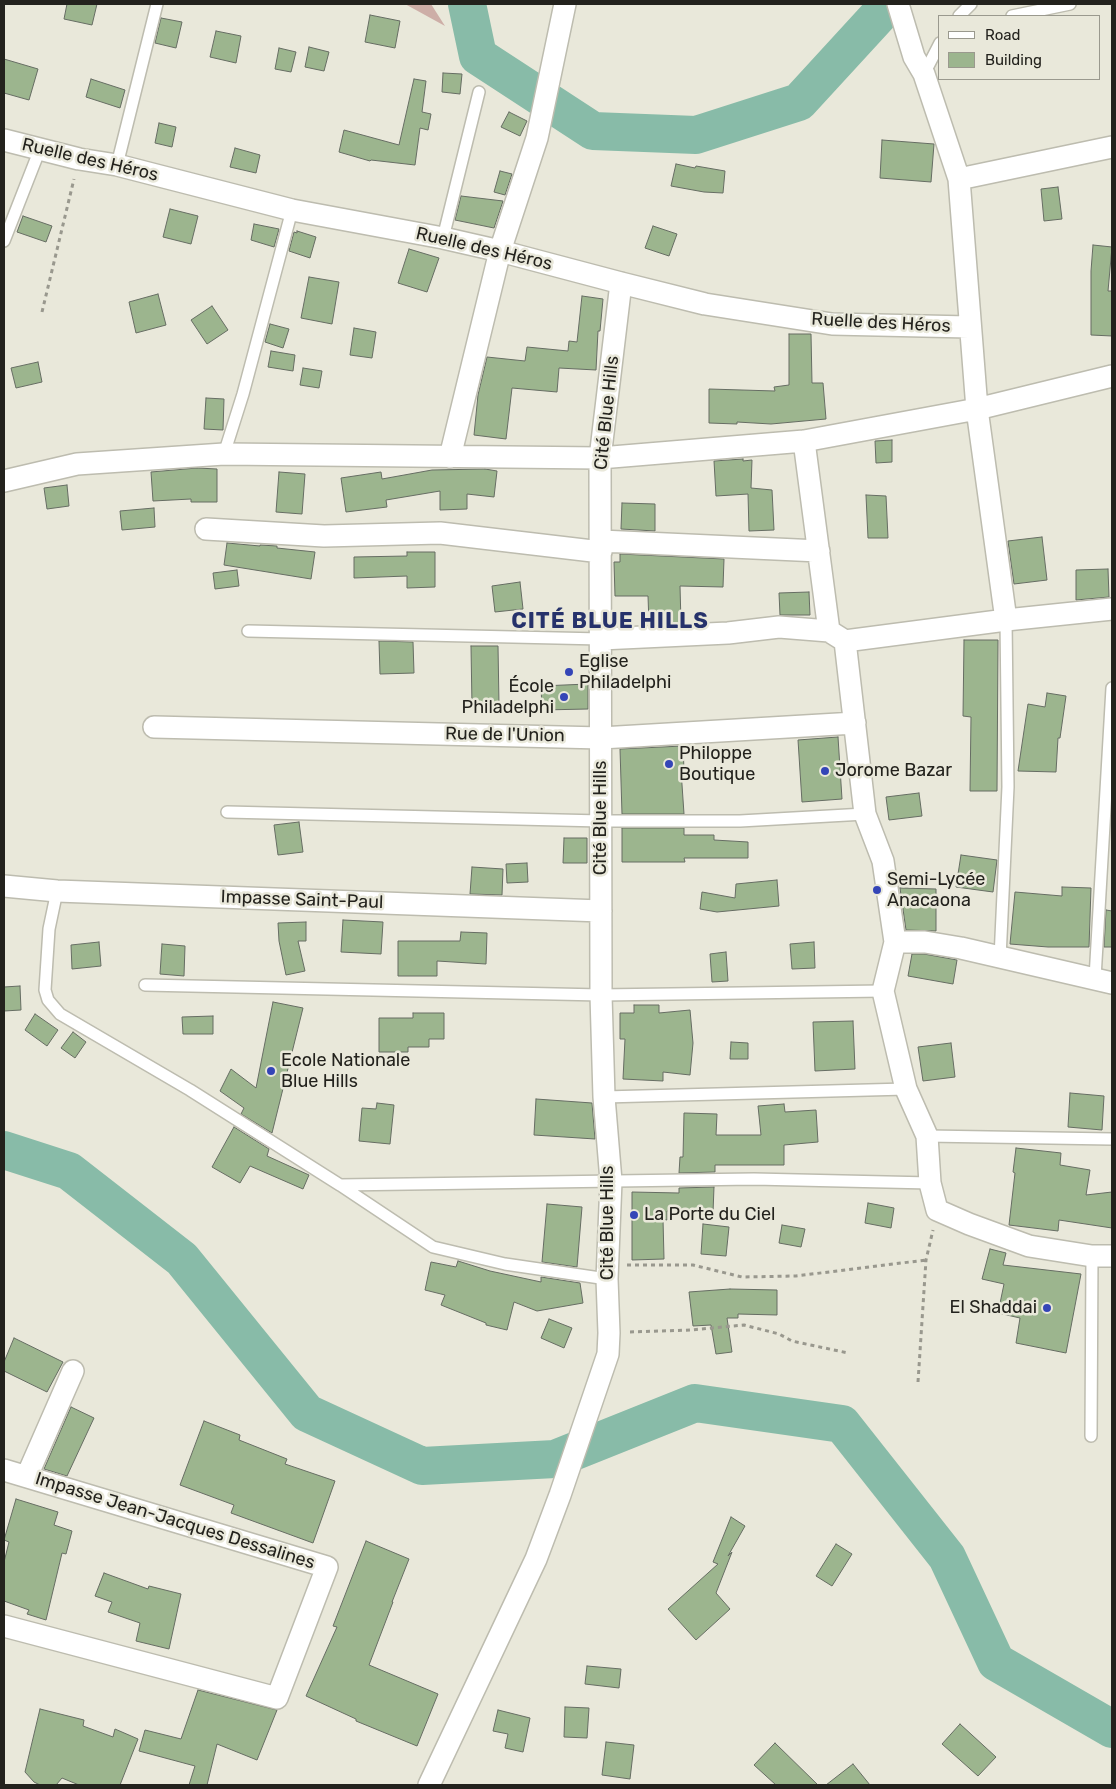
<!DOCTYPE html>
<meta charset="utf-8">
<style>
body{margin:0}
#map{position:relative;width:1116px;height:1789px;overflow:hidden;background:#e9e8da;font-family:Rubik,sans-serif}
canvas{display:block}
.frame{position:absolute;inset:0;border:5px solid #23221d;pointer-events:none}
.legend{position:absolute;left:938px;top:15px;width:162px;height:65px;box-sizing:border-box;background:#e9e8da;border:1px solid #9a998e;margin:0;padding:6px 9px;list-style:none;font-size:15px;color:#23221d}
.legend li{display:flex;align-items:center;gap:10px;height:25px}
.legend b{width:25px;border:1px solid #9a998e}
</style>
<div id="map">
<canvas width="1116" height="1789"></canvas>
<div class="frame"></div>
<ul class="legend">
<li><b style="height:6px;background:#fff"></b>Road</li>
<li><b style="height:14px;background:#9cb58e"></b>Building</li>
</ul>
</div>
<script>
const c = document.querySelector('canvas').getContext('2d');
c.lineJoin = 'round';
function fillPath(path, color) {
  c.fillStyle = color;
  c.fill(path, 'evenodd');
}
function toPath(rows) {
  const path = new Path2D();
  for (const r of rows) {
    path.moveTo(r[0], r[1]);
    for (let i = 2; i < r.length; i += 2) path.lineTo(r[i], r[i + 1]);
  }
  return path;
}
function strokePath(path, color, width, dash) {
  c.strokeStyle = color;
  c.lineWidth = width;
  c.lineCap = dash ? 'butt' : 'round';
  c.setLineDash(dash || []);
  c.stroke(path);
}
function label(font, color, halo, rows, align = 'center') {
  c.font = font + ' Rubik,sans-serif';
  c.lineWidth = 5;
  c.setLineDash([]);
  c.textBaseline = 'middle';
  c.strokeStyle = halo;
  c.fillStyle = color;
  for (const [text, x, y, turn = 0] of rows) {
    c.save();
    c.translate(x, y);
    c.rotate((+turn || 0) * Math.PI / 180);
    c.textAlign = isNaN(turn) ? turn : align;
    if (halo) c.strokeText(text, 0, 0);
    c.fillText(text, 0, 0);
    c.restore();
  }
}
const green = toPath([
 [405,4,431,4,445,26]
]);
const river = toPath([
 [467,4,478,56,593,131,696,135,799,102,889,4],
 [4,1150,69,1171,182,1259,307,1413,422,1466,555,1459,695,1403,842,1424,947,1557,996,1662,1112,1729]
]);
const building = toPath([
 [67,4,97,4,92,25,64,19,67,4],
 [370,15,400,21,395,48,365,42,370,15],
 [161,18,182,22,176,48,155,43,161,18],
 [216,31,241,36,236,63,210,57,216,31],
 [309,47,329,52,324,71,305,67,309,47],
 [279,48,296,52,291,72,275,69,279,48],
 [4,59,38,69,29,100,4,93,4,59],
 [443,73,462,74,460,94,442,92,443,73],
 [91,79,125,90,120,108,86,97,91,79],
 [414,79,426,81,422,112,431,114,428,130,420,128,415,165,371,160,370,161,339,152,344,130,399,145,414,79],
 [509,112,527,121,520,136,501,127,509,112],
 [159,123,176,127,172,147,155,143,159,123],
 [882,140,934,144,931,182,880,178,882,140],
 [235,148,260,155,256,173,230,167,235,148],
 [676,164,695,168,696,166,725,171,723,193,704,192,671,186,676,164],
 [500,171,512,174,505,195,494,192,500,171],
 [1058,187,1062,219,1044,221,1041,189,1058,187],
 [461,196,503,201,494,228,455,220,461,196],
 [170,209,198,216,191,244,163,237,170,209],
 [23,216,52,226,46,242,17,232,23,216],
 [254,224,279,229,274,247,251,240,254,224],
 [653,226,677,234,669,256,645,248,653,226],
 [297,231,316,237,310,258,289,251,294,232,297,233,297,231],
 [1093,245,1112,247,1108,291,1112,291,1112,336,1091,335,1091,271,1093,245],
 [409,249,439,258,427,292,398,283,409,249],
 [309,277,339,282,332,324,301,318,309,277],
 [158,294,166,325,136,333,129,302,158,294],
 [582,296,603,299,600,331,598,331,596,370,559,368,557,392,512,388,506,439,474,435,478,395,487,357,525,361,527,347,568,351,569,341,577,342,582,296],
 [212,306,228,330,207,344,191,320,212,306],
 [270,324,289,329,283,348,265,342,270,324],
 [354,328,376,332,372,358,350,355,354,328],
 [789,334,811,334,812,383,823,383,826,419,771,424,737,422,737,424,709,423,709,389,775,391,774,387,789,385,789,334],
 [271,351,295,355,293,371,268,367,271,351],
 [38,362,42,382,16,388,11,368,38,362],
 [303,368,322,371,319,388,300,385,303,368],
 [206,398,224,399,223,430,204,429,206,398],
 [892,440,892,462,876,463,875,441,892,440],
 [743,459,743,461,752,460,751,488,772,490,774,530,749,531,748,494,716,496,714,461,743,459],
 [197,468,217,469,217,502,191,502,191,499,153,501,151,472,197,468],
 [485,469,497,471,494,497,467,494,467,509,440,510,440,491,386,500,387,507,346,512,341,478,381,472,382,479,432,470,485,469],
 [279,472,305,474,302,514,276,512,279,472],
 [67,485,69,506,47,509,44,488,67,485],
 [866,495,886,496,888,538,868,538,866,495],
 [622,503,655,504,655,531,621,529,622,503],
 [154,508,155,527,122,530,120,511,154,508],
 [1042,537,1047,580,1014,584,1008,541,1042,537],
 [227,543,260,546,260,545,277,546,277,548,315,552,311,579,224,565,227,543],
 [407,552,435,552,435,587,407,588,407,576,354,578,354,557,407,556,407,552],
 [620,554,724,559,723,587,680,586,681,623,649,624,648,596,615,596,614,562,620,562,620,554],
 [1108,569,1109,597,1076,600,1076,570,1108,569],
 [237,570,239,586,215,589,213,573,237,570],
 [520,582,523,609,495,612,492,586,520,582],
 [809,592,810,615,780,615,779,593,809,592],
 [964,640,998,640,997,791,970,791,971,717,963,716,964,640],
 [379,641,413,642,414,673,380,674,379,641],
 [471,646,498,646,499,705,472,706,471,646],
 [588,684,588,709,542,710,541,686,588,684],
 [1047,693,1066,696,1060,738,1058,738,1056,772,1018,771,1028,704,1045,707,1047,693],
 [838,737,842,799,802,802,798,740,838,737],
 [683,746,684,770,681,770,684,814,622,814,620,749,683,746],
 [919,793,922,816,889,820,886,797,919,793],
 [299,822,303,852,278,855,274,825,299,822],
 [622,828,684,828,684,835,714,835,714,840,748,842,748,858,684,858,685,862,622,862,622,828],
 [564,838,587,838,587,863,563,863,564,838],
 [961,855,997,860,993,892,956,887,961,855],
 [527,863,528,882,507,883,506,864,527,863],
 [472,867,503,869,502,895,470,894,472,867],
 [777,880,779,906,717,912,700,909,702,892,735,898,736,884,777,880],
 [1062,887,1091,888,1089,947,1048,947,1010,944,1015,892,1062,896,1062,887],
 [900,888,936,889,936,931,906,930,900,888],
 [1106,910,1112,911,1112,947,1104,947,1106,910],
 [343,920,383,922,381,954,341,952,343,920],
 [306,922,306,941,298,941,305,971,286,975,279,941,278,923,306,922],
 [461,932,487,933,486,964,437,961,437,976,398,976,398,941,460,941,461,932],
 [99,942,101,966,72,969,71,945,99,942],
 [814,942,815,968,792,969,790,944,814,942],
 [162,944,185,946,184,976,160,974,162,944],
 [726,952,728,981,712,982,710,954,726,952],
 [912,954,924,954,957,960,953,984,908,976,912,954],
 [20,986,21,1010,4,1011,4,987,20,986],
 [273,1002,303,1008,272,1133,241,1114,244,1108,220,1091,231,1069,256,1088,273,1002],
 [634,1005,659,1005,659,1013,690,1010,693,1043,690,1075,663,1072,663,1081,623,1079,625,1039,620,1039,620,1013,634,1013,634,1005],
 [413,1013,444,1013,444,1039,429,1039,429,1047,408,1047,408,1052,379,1052,379,1018,413,1018,413,1013],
 [35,1014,58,1030,47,1046,25,1030,35,1014],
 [213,1016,213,1034,183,1034,182,1017,213,1016],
 [853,1021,855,1069,815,1071,813,1022,853,1021],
 [73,1032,86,1042,75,1058,61,1048,73,1032],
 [731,1042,748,1043,748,1059,730,1059,731,1042],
 [951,1043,955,1077,923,1081,918,1047,951,1043],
 [1070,1093,1104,1096,1102,1130,1068,1127,1070,1093],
 [536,1099,592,1103,595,1139,534,1135,536,1099],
 [377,1103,394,1105,390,1144,359,1141,362,1108,376,1109,377,1103],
 [784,1104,785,1112,816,1110,818,1142,784,1145,784,1165,715,1165,715,1172,679,1173,680,1157,683,1157,684,1113,717,1114,716,1135,761,1135,758,1106,784,1104],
 [234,1127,269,1149,267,1156,309,1175,303,1189,250,1166,240,1183,212,1167,234,1127],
 [1016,1148,1061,1153,1060,1165,1090,1170,1086,1195,1112,1192,1112,1228,1059,1220,1058,1231,1009,1225,1015,1173,1013,1172,1016,1148],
 [714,1187,713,1213,667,1211,667,1220,663,1219,664,1259,632,1260,632,1192,679,1193,679,1188,714,1187],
 [868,1203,894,1208,891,1228,865,1223,868,1203],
 [547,1204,582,1207,577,1267,542,1262,547,1204],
 [703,1224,729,1227,726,1256,701,1254,703,1224],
 [782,1225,805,1229,801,1247,779,1243,782,1225],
 [990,1249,1006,1253,1003,1265,1081,1274,1066,1353,1016,1343,1020,1318,998,1313,1004,1284,982,1279,990,1249],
 [458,1261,490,1271,541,1282,541,1277,580,1283,583,1303,537,1311,514,1302,507,1330,486,1325,486,1323,441,1305,445,1295,425,1290,431,1262,456,1267,458,1261],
 [730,1289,777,1290,777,1315,738,1314,738,1318,727,1318,732,1352,716,1354,711,1325,693,1326,689,1292,730,1289],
 [549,1319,572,1328,564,1348,541,1338,549,1319],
 [14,1338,63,1362,47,1392,4,1371,4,1362,14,1338],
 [71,1407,94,1418,67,1476,44,1469,71,1407],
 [204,1421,240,1435,239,1440,287,1459,285,1464,335,1481,313,1543,231,1513,234,1505,180,1485,204,1421],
 [16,1499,58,1512,54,1525,72,1531,66,1554,62,1553,46,1620,27,1614,29,1610,4,1601,4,1562,9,1542,4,1540,16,1499],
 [731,1517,745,1526,728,1556,732,1552,716,1593,730,1609,696,1640,668,1609,718,1564,713,1562,731,1517],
 [366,1541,409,1559,392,1602,393,1602,369,1665,438,1694,417,1746,356,1721,356,1719,306,1696,337,1627,333,1626,366,1541],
 [836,1544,852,1554,832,1586,816,1576,836,1544],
 [104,1573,148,1589,149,1586,181,1594,169,1649,136,1641,140,1623,108,1612,112,1602,95,1596,104,1573],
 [587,1666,621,1669,619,1688,585,1684,587,1666],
 [198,1690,277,1710,257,1760,217,1744,207,1785,189,1785,195,1766,139,1751,145,1730,181,1739,198,1690],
 [565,1707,589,1708,587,1738,564,1737,565,1707],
 [40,1709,84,1720,83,1726,113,1737,115,1729,138,1739,120,1785,79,1785,62,1778,56,1785,40,1785,34,1782,25,1772,40,1709],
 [498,1710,530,1718,523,1752,505,1748,508,1734,493,1731,498,1710],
 [960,1724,996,1757,978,1776,942,1744,960,1724],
 [606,1742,634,1745,630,1779,602,1775,606,1742],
 [775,1743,818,1785,776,1785,754,1765,775,1743],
 [853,1764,870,1785,826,1785,853,1764]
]);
const path = toPath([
 [42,312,74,179],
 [627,1265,693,1265,742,1277,796,1276,926,1260],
 [630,1332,690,1330,744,1325,779,1334,792,1341,848,1353],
 [918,1382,926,1260,933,1230]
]);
const service = toPath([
 [959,16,971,4],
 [1012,16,1070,4],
 [924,74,940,43],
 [117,165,157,4],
 [443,238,479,92],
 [4,241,40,149],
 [224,454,243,394,292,210],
 [248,631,601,639],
 [227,812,601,821,740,821,865,814],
 [57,891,49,929,45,990,48,1000,60,1014,190,1090,340,1185],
 [1000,958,1008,787,1006,620],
 [1095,978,1112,688],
 [145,985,601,995,883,991],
 [604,1097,906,1089],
 [927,1136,1112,1139],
 [607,1279,505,1264,433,1247,340,1185,754,1179,930,1183],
 [1091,1436,1092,1256]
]);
const minor = toPath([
 [898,4,914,57,924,74,959,179,977,409,1006,620],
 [4,140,79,159,117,165,292,210,443,238,500,251,621,283,705,304,832,324,969,327],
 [959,179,1112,147],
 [804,441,829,631],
 [450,457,500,251,537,138,565,4],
 [4,481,77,464,224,454,600,458,804,441,977,409,1112,376],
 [206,529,324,536,440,533,601,552],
 [601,541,819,551],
 [601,639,728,633,779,627,829,631,845,641,1006,620,1112,609],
 [845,641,865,814,883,861,895,942,883,991,906,1089,927,1136,930,1183,937,1210,969,1224,1029,1246,1092,1256,1112,1256],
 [154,727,601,738,855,723],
 [4,886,57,891,601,911],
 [895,942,925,942,961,948,1112,983],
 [4,1470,327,1567,277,1698,4,1626],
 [27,1476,73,1371],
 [429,1785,536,1559,560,1495,608,1354,609,1333,607,1279,611,1181,604,1097,601,995,600,458,621,283]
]);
const markers = [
 [569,672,5,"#3445b7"],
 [564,697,5,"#3445b7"],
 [669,764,5,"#3445b7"],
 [825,771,5,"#3445b7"],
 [877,890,5,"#3445b7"],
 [271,1071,5,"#3445b7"],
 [634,1215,5,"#3445b7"],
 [1047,1308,5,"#3445b7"]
];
const streetNames = [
 ["Ruelle des Héros",90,160,13],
 ["Ruelle des Héros",484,249,13],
 ["Ruelle des Héros",881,323,3],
 ["Cité Blue Hills",607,413,-84],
 ["Rue de l'Union",505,735,1],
 ["Cité Blue Hills",601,818,-90],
 ["Impasse Saint-Paul",302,900,2],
 ["Cité Blue Hills",608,1223,-90],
 ["Impasse Jean-Jacques Dessalines",175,1521,17]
];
const poiNames = [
 ["Eglise",579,662],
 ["Philadelphi",579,683],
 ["École",554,687,"right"],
 ["Philadelphi",554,708,"right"],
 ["Philoppe",679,754],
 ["Boutique",679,775],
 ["Jorome Bazar",835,771],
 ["Semi-Lycée",887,880],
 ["Anacaona",887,901],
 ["Ecole Nationale",281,1061],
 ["Blue Hills",281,1082],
 ["La Porte du Ciel",644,1215],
 ["El Shaddai",1037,1308,"right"]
];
const districtNames = [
 ["CITÉ BLUE HILLS",610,622]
];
fillPath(green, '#cdaea7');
strokePath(river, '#88bba8', 38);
fillPath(building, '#9cb58e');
strokePath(building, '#666d63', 1);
strokePath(service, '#bdbcaf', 14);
strokePath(minor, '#bdbcaf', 24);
strokePath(path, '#99988e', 3, [4, 4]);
strokePath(service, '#fff', 11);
strokePath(minor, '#fff', 21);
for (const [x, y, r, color] of markers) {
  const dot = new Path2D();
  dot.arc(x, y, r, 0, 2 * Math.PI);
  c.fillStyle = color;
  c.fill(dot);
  strokePath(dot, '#e9e8da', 2);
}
label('18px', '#23221d', '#e9e8da', streetNames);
label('18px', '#23221d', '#e9e8da', poiNames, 'left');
c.letterSpacing = '1px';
label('bold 22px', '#26326b', '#e9e8da', districtNames);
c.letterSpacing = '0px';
</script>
